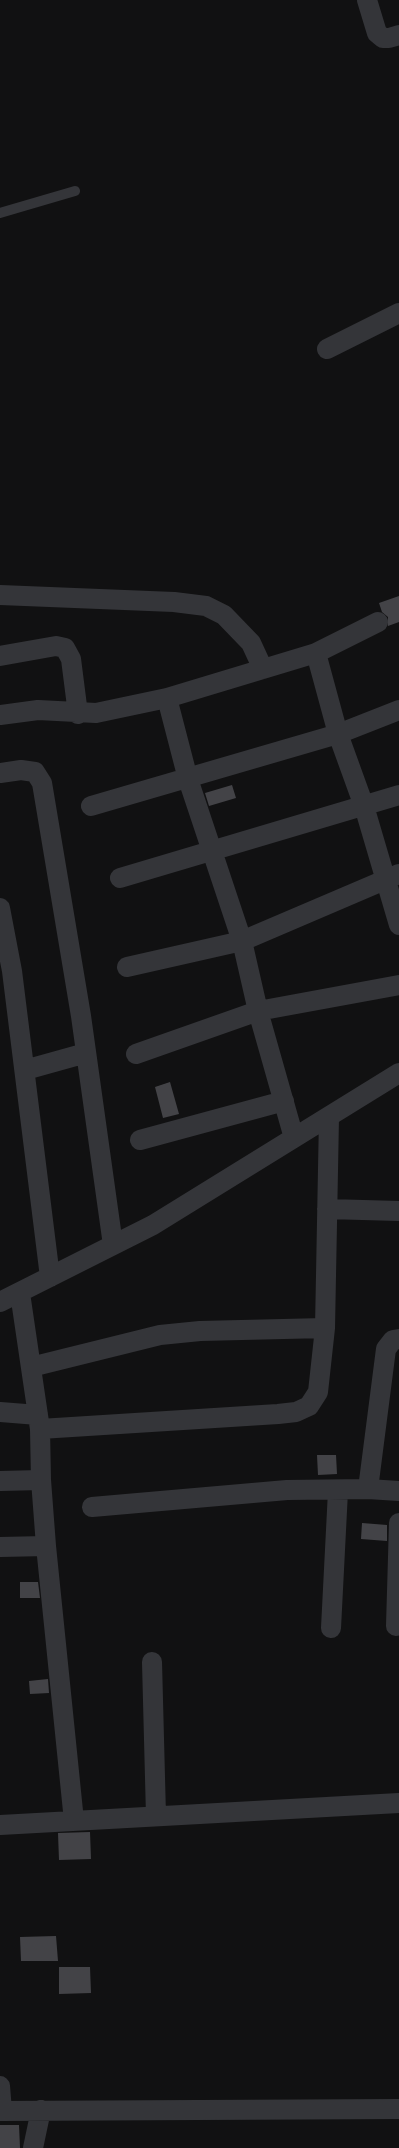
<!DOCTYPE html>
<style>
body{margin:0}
canvas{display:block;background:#111112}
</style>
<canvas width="399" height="2148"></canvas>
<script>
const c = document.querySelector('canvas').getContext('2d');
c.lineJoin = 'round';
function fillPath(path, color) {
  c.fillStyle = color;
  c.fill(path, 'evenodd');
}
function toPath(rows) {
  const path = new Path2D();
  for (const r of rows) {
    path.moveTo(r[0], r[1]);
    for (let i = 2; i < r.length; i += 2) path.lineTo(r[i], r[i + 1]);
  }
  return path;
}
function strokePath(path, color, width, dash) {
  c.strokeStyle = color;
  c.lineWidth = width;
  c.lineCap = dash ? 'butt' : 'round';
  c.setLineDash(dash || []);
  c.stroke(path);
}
const building = toPath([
 [399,596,399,622,388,626,388,617,382,612,379,603],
 [232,785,236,798,209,806,205,793],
 [170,1082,179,1114,163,1118,155,1087],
 [317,1455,336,1455,337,1474,318,1475],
 [362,1523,387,1525,387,1541,361,1539],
 [20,1582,38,1582,40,1598,20,1598],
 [48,1679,49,1693,30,1694,29,1681],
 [90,1832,91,1859,59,1860,58,1833],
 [56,1936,58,1961,21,1961,20,1937],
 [59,1967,90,1967,91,1993,59,1994],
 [0,2125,19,2125,20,2148,0,2148]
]);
const service = toPath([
 [0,213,75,191]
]);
const minor = toPath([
 [367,0,377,33,383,38,389,38,399,35],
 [327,349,399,313],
 [0,595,174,602,206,606,224,615,251,643,263,669],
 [316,653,338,734,364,806,399,925],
 [0,656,56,646,65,648,71,659,78,714],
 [167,698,188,779,242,941,258,1011,294,1138],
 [0,715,38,710,96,713,167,698,316,653,378,622],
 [0,773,21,770,35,772,42,783,81,1016,113,1245],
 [91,806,338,734,399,710],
 [120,878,399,795],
 [0,908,12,971,50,1277],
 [127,967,242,941,399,874],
 [136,1054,258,1011,399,985],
 [25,1070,86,1053],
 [140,1140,284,1101],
 [327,1209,399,1211],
 [20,1293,40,1429,41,1480,46,1546,74,1821],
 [0,1302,153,1225,399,1073],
 [31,1367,160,1335,200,1331,325,1328],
 [0,1412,38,1415],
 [40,1429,278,1414,296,1412,309,1406,318,1392,325,1328,329,1117],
 [0,1481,41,1480],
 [368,1489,386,1349,393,1340,399,1339],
 [92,1507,287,1490,368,1489,399,1491],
 [0,1547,46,1546],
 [396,1626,399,1523],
 [331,1628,338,1491],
 [152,1662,156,1816],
 [0,1825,399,1803],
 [0,2086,2,2111],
 [0,2111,399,2109],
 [33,2148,41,2110]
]);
fillPath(building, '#434347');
strokePath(service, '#343539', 10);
strokePath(minor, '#343539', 20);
</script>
